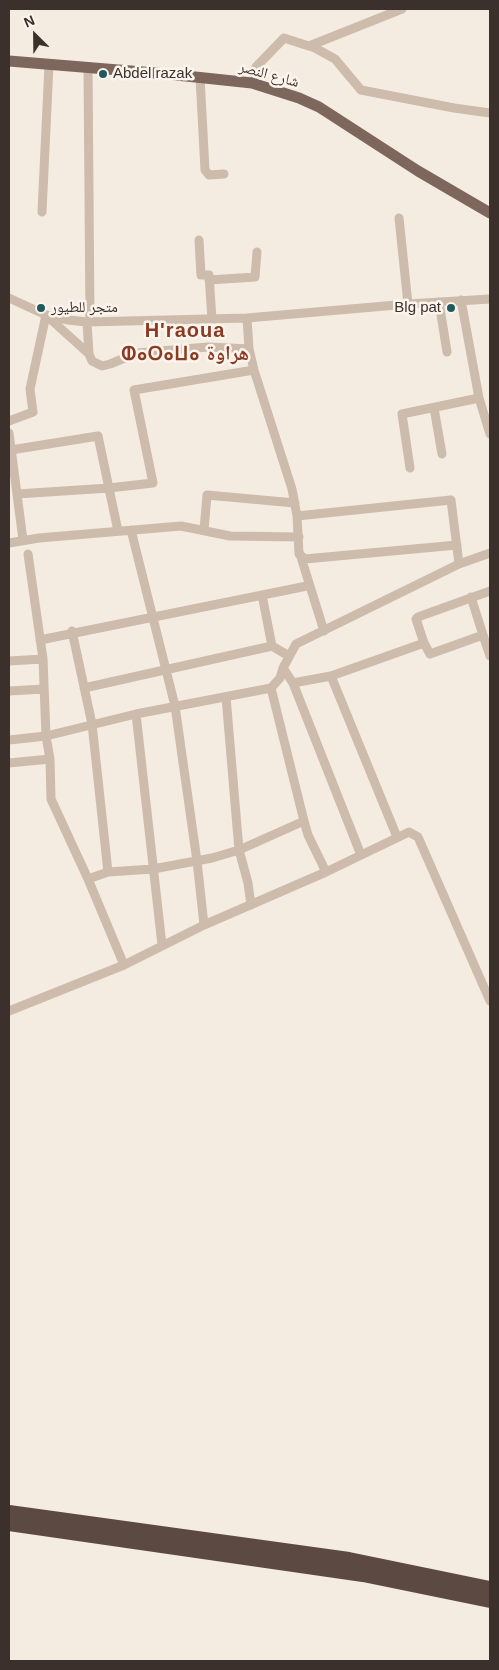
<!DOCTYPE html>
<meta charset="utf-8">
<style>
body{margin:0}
#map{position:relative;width:499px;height:1670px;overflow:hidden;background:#f4ebe1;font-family:Arial,sans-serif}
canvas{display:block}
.frame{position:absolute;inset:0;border:10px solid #3b302b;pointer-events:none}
.north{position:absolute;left:10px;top:10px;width:50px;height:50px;-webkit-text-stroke:4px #fbf5ee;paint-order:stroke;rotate:337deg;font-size:14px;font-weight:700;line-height:20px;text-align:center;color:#3b302b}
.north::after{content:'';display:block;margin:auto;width:18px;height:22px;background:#3b302b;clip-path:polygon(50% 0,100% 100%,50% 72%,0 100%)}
</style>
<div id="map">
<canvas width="499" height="1670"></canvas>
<div class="frame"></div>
<div class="north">N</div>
</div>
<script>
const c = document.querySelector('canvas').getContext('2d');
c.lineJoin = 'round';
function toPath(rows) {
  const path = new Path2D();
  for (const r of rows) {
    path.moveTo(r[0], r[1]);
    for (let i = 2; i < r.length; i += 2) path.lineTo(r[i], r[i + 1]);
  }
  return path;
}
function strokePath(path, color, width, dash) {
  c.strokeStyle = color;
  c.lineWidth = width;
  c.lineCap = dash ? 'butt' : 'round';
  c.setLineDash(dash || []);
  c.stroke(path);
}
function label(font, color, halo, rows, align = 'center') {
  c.font = font + ' Arial,"Noto Naskh Arabic","Noto Sans Tifinagh",sans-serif';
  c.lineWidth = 5;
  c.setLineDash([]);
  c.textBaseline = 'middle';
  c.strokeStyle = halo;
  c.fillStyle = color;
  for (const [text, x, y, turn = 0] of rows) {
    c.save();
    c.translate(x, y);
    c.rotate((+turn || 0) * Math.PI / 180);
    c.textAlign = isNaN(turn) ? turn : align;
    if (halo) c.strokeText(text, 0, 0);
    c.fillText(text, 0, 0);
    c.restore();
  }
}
const minor = toPath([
 [309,46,402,9],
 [88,67,90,321],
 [200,77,205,170,209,175,224,174],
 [252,83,256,67,284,38,315,48,335,59,361,90,454,108,490,113],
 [42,212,49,65],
 [399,218,408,304],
 [199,240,201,275,209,275,212,319],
 [209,280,255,277,257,252],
 [9,298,46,315,68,320,87,322,247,318,408,304,490,299],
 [461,300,479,398,490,434],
 [439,302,447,352],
 [48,317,89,354,92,361,102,366,110,364,137,353,208,347,249,349],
 [247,318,249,349,254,370,292,489,297,516,299,554,305,559,457,545],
 [87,322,89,354],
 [434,408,442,454],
 [9,421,33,412,30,389,46,315],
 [9,433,23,540],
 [11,450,98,436,118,531],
 [410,468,402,414,479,398],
 [17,494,109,488,153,483,134,390,254,370],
 [297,516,451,500,459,564],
 [131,530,175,706,197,861,204,925],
 [204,530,207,495,295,503],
 [9,543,39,538,181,526,230,536,299,537],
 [28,554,43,659],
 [300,554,324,631],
 [262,595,272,646],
 [72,631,92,724,108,872],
 [483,635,490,656],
 [40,640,307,586],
 [424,643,430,654,483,635,471,597],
 [9,661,43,659,46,736,50,759,51,799,88,879,124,965],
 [283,668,293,683,361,855],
 [331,676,397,837],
 [293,683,331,676,424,643,416,619,418,617,490,591],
 [84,688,272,646,289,656],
 [271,688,304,821,308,835,326,872],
 [9,691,44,689],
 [226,697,239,850,248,883,251,905],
 [136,714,162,945],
 [9,740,46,736,136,714,271,688,280,678,283,668,296,644,459,564,490,553],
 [9,763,50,759],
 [88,879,108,872,153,869,212,858,239,850,304,821],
 [9,1011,124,965,204,925,326,872,409,832,418,837,490,1001]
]);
const major = toPath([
 [9,61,167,74,252,83,299,98,319,107,418,171,490,213]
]);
const highway = toPath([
 [9,1512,349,1559,490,1588],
 [9,1524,363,1575,490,1601]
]);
const markers = [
 [103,74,5,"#1f5a5e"],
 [41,308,5,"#1f5a5e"],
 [451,308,5,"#1f5a5e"]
];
const poiNames = [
 ["Abdel razak",113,74],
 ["متجر للطيور",51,308],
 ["Blg pat",441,308,"right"]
];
const streetNames = [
 ["شارع النصر",269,75,15]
];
const districtNames = [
 ["H'raoua",185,331],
 ["ⵀⴰⵔⴰⵡⴰ هراوة",185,354]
];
strokePath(minor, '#cdbbac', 9);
strokePath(major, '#7d675c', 11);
strokePath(highway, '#5c4a42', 14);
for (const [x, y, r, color] of markers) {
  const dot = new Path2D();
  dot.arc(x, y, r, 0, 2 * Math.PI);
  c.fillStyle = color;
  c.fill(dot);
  strokePath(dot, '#fbf5ee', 2);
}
label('15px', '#3b302b', '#fbf5ee', poiNames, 'left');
label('15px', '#3b302b', '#fbf5ee', streetNames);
c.letterSpacing = '1px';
label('bold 20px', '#8c3b22', '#fbf5ee', districtNames);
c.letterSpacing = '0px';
</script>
